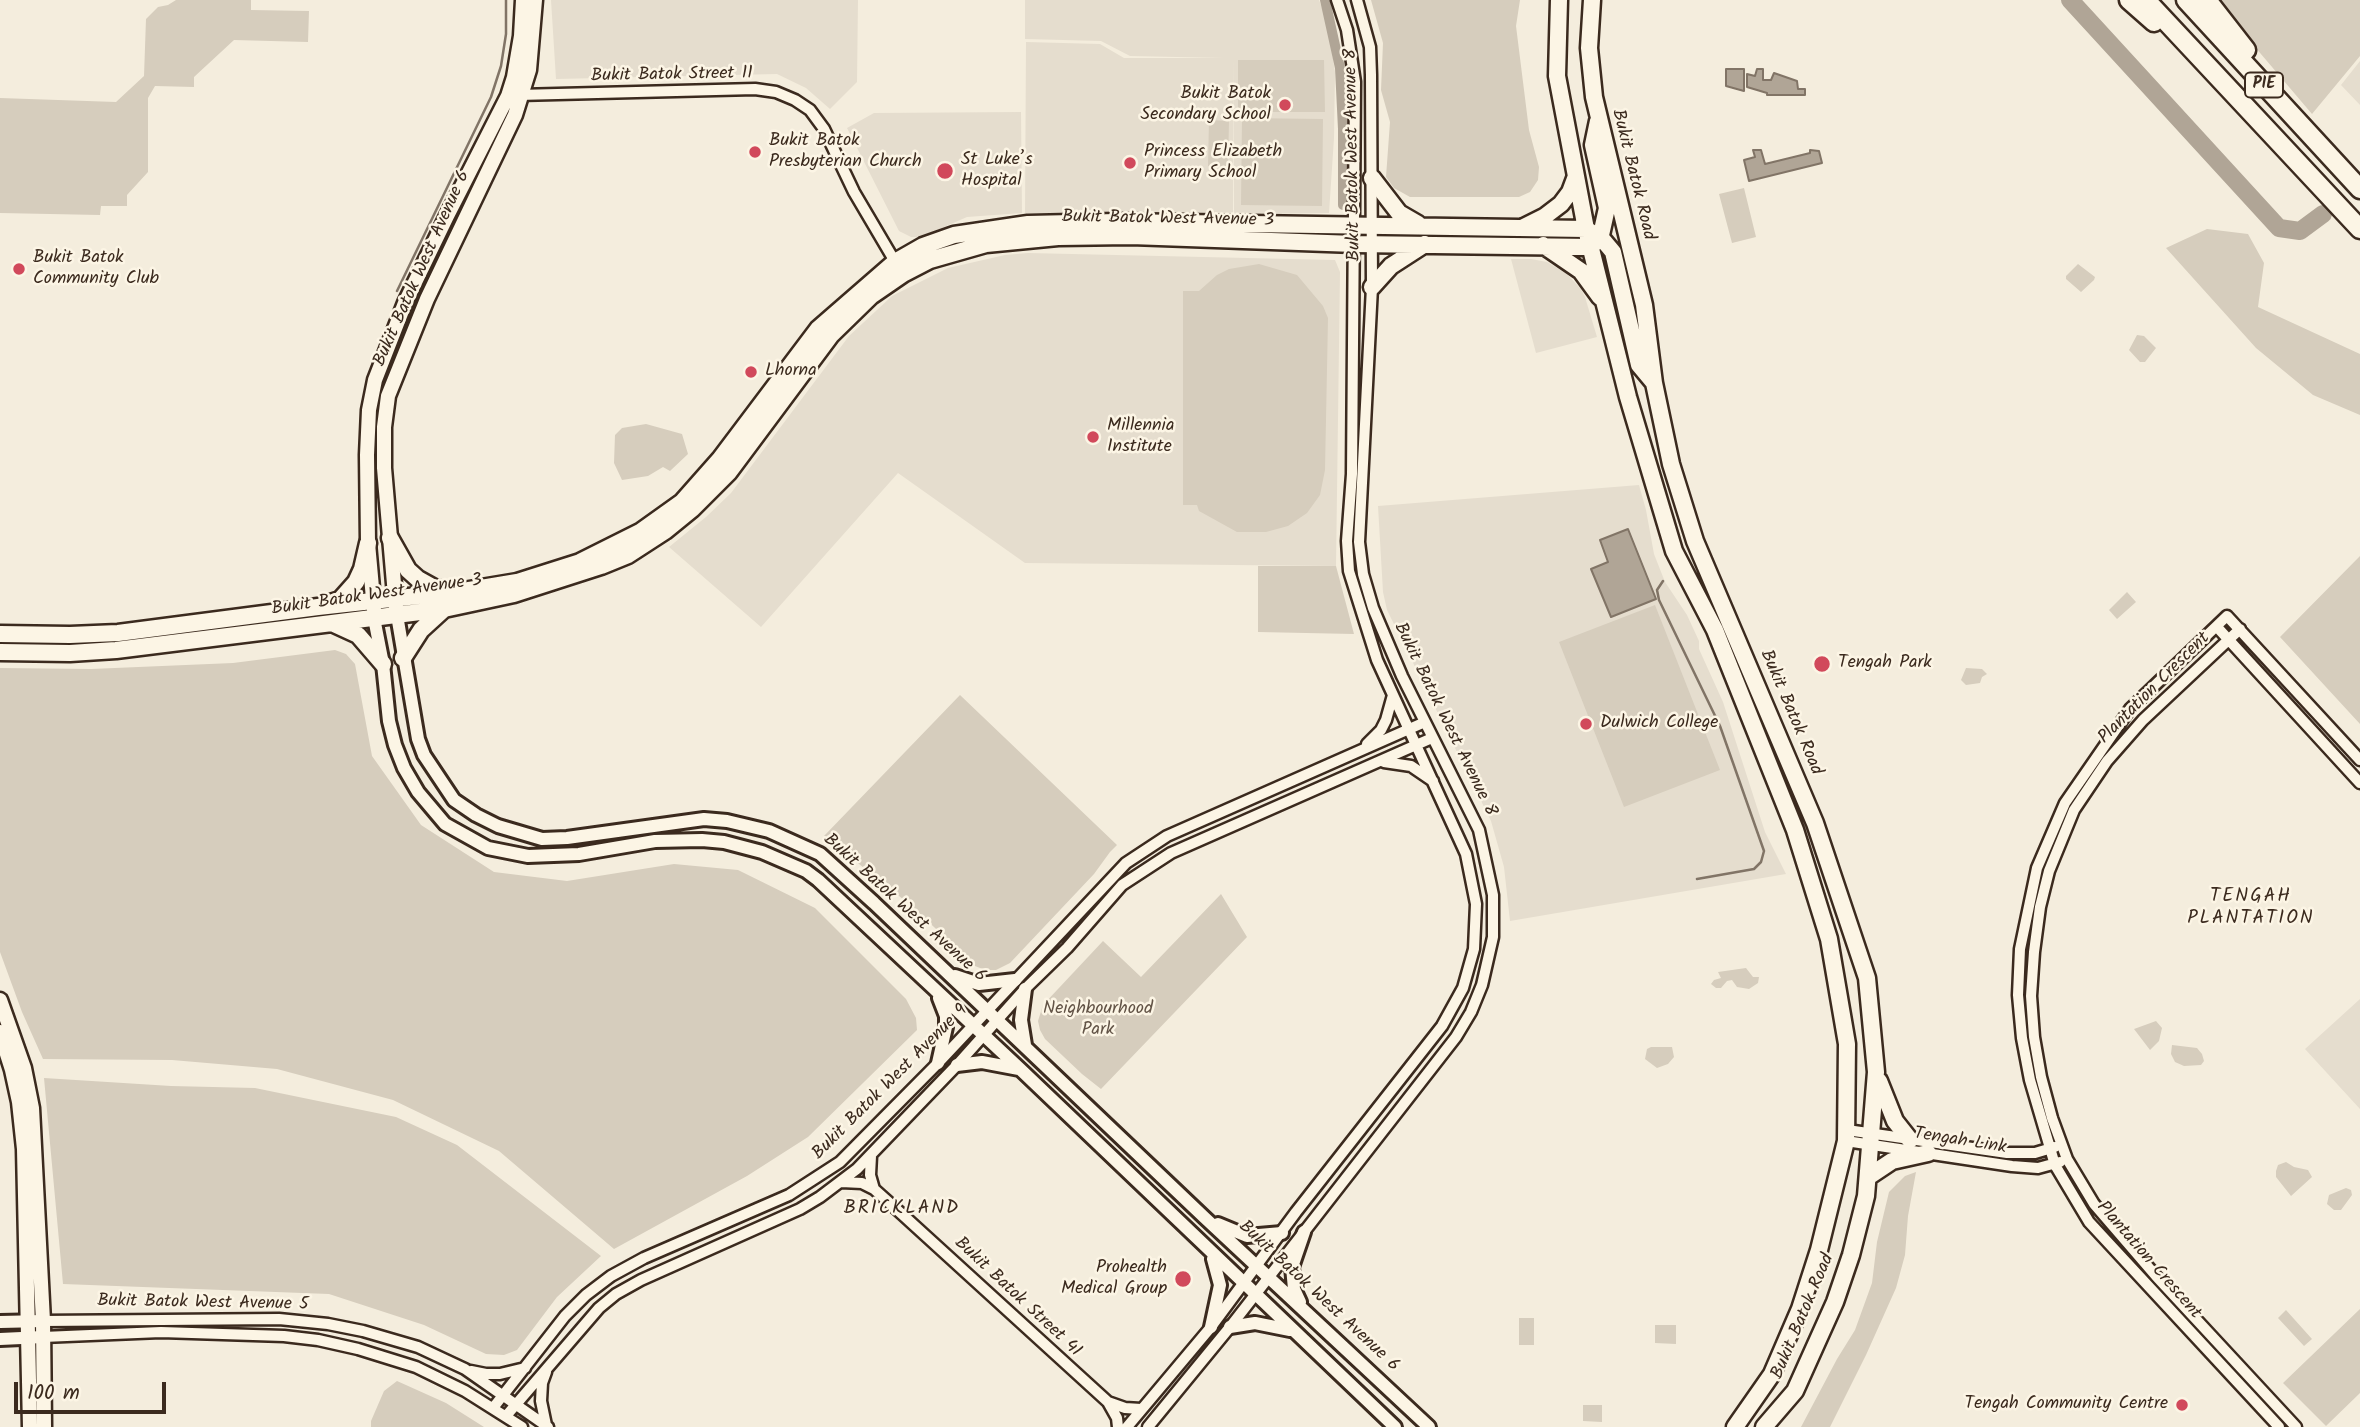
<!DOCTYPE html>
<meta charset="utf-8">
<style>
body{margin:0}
#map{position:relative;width:2360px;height:1427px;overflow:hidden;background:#f4eddd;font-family:Kalam,sans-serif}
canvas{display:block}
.scale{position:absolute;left:14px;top:1382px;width:152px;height:32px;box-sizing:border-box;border:4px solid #3b2a1e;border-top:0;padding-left:9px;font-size:21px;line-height:24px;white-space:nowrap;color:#3b2a1e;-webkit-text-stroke:5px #fcf5e5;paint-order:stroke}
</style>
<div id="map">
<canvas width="2360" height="1427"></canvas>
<div class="scale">100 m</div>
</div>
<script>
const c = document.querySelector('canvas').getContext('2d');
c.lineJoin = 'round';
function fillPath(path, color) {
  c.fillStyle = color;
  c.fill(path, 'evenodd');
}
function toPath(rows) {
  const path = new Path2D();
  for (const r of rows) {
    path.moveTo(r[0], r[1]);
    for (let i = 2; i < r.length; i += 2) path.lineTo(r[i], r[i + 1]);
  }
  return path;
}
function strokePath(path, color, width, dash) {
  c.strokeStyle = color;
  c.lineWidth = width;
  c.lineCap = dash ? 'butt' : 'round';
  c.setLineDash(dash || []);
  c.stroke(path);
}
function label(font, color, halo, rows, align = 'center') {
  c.font = font + ' Kalam,sans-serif';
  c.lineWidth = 5;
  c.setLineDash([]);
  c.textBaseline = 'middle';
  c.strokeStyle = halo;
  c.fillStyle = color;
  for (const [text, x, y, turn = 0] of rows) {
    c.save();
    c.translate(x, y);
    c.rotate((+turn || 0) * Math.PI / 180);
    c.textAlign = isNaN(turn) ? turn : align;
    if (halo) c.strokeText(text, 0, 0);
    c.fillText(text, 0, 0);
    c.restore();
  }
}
const built = toPath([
 [551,0,858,0,857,82,830,109,806,88,777,74,556,79],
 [1025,0,1319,0,1328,24,1335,72,1334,138,1329,213,1234,214,1234,58,1233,214,1025,213,1026,42,1100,44,1124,58,1224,58,1130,56,1101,41,1025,39],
 [2360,61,2360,105,2341,85],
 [1021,112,1022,213,967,217,921,237,911,237,899,231,847,128,874,113],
 [1028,253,1335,260,1340,272,1336,566,1025,563,898,473,761,627,669,547,706,517,731,493,849,336,892,296,948,268,1005,255],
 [1511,259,1531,259,1547,262,1566,273,1581,289,1585,297,1597,337,1536,353],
 [1639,485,1646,510,1654,554,1665,582,1687,615,1699,641,1699,649,1723,702,1765,832,1786,874,1510,921,1504,867,1491,821,1387,610,1383,592,1378,506],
 [2360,999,2360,1109,2305,1049]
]);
const green = toPath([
 [176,0,251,0,251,10,309,11,308,42,234,40,194,77,194,87,155,86,148,98,148,172,127,195,127,206,101,206,100,215,0,213,0,98,116,102,144,76,146,19,158,7,168,5],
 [1371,0,1520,0,1516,26,1529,130,1539,167,1538,180,1530,192,1519,197,1410,197,1394,188,1386,177,1390,122,1381,90,1383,43],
 [2215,0,2360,0,2360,56,2312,114],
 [1238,60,1324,60,1325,112,1238,112],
 [1242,118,1323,119,1322,206,1241,205],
 [1209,120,1229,121,1228,166,1208,166],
 [1744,188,1756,237,1732,243,1719,194],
 [2207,229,2248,234,2264,263,2258,307,2360,354,2360,415,2313,395,2256,348,2166,248],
 [1259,264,1297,275,1323,306,1328,318,1325,470,1320,495,1307,513,1288,526,1266,532,1237,532,1199,511,1197,505,1183,505,1183,291,1199,291,1217,275,1229,269],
 [2078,264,2095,277,2094,280,2081,292,2066,279,2066,276],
 [2137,335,2144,336,2156,348,2145,362,2140,362,2129,350],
 [646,424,682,434,688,454,670,471,663,467,648,476,622,480,614,463,615,435,622,428],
 [2360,556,2360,724,2280,637],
 [1258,566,1336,566,1354,634,1258,632],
 [2127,592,2136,602,2117,619,2109,610],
 [1655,605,1720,770,1624,807,1559,642],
 [335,650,346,654,355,664,372,756,421,825,494,872,567,881,674,864,738,870,815,908,906,999,916,1018,917,1030,808,1137,747,1176,614,1249,499,1151,393,1100,277,1069,172,1060,43,1059,22,1012,0,952,0,668,91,669,233,663],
 [1966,668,1982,669,1987,674,1982,677,1980,683,1966,685,1961,680],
 [960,695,1117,845,1110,852,1094,874,1010,963,996,970,985,970,975,966,914,908,824,836],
 [1221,894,1247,937,1101,1089,1082,1074,1045,1039,1040,1030,1038,1021,1043,1005,1103,941,1141,977],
 [1746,968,1753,977,1759,977,1758,983,1749,989,1737,987,1732,980,1727,981,1721,988,1716,988,1711,984,1714,980,1721,978,1718,972],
 [2156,1021,2162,1028,2159,1041,2150,1050,2134,1029],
 [2172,1045,2197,1048,2202,1054,2204,1061,2201,1065,2184,1066,2175,1062,2171,1054],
 [1651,1047,1672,1047,1674,1057,1668,1064,1657,1068,1645,1059,1647,1049],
 [44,1078,171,1086,255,1088,396,1117,457,1145,601,1256,557,1297,517,1350,504,1355,486,1354,424,1325,329,1294,63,1284],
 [2286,1162,2294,1167,2308,1170,2312,1177,2291,1196,2276,1177,2276,1171,2278,1165],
 [1916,1172,1908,1216,1905,1255,1896,1288,1866,1355,1830,1427,1801,1427,1837,1359,1855,1330,1872,1283,1877,1242,1889,1192,1905,1176],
 [2346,1188,2351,1190,2352,1195,2341,1210,2334,1210,2327,1204,2329,1195],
 [2360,1309,2360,1393,2326,1426,2283,1383],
 [2286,1310,2312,1339,2304,1346,2278,1318],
 [1519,1318,1534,1318,1534,1345,1519,1345],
 [1655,1325,1676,1325,1676,1344,1655,1343],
 [397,1381,446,1403,484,1427,371,1427,371,1421,384,1391],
 [1583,1405,1602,1405,1602,1422,1583,1421]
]);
const water = toPath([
 [1726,69,1744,69,1744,91,1726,86,1726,69],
 [1757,69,1763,69,1763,80,1771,80,1774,73,1797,81,1798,89,1805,89,1805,95,1767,95,1767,93,1747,87,1747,74,1755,76,1757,69],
 [1753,150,1761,150,1765,164,1810,153,1810,150,1819,151,1822,163,1749,181,1744,160,1755,157,1753,150],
 [1628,529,1656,599,1611,617,1591,569,1608,562,1600,540,1628,529]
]);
const stream = toPath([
 [397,291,491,97,501,66,506,34,506,0],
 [1663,581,1657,590,1659,600,1720,726,1764,851,1761,862,1754,869,1697,879]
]);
const canal = toPath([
 [1325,0,1340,68,1343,129,1343,205]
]);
const river = toPath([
 [2070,0,2279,228,2300,231,2323,214]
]);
const minor = toPath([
 [518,95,755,89,776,92,795,100,810,110,824,129,854,192,897,265],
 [2217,627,2360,783],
 [2240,629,2143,720,2107,761,2074,810,2049,871,2040,907,2034,952,2031,996,2034,1037,2041,1077,2052,1118,2067,1159,2094,1204,2156,1276,2296,1427],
 [1367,744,1381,730,1386,720,1393,695],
 [1384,762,1411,766,1433,781],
 [1847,1130,2007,1153,2035,1153,2055,1147],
 [1846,1141,2012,1166,2038,1168,2060,1162],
 [871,1156,870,1175,874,1189],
 [841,1182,862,1183,874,1189,893,1206,1108,1402,1117,1418,1118,1427],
 [43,1321,279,1319,328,1324,363,1331,418,1347,465,1369,548,1427],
 [43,1337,161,1332,284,1336,318,1340,358,1349,416,1367,465,1391,522,1427],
 [471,1371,486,1374,500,1374,525,1368],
 [546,1372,542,1383,541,1401,546,1425],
 [1108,1402,1125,1408,1141,1409],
 [493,1408,565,1316,586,1295,611,1276,644,1258,789,1195,840,1162,938,1063,1126,863,1167,836,1425,722],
 [506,1416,599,1308,616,1294,641,1280,800,1209,820,1197,857,1169,957,1065,1025,989,1067,948,1122,885,1171,853,1432,738],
 [1127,1427,1211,1327,1296,1212,1442,1026,1463,988,1474,949,1476,904,1466,854,1377,660,1349,571,1347,541,1352,474,1355,82,1347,30,1337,0],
 [1148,1427,1230,1327,1456,1037,1471,1012,1482,985,1493,937,1493,895,1479,830,1402,676,1373,608,1363,574,1359,542,1372,287,1371,75,1370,47,1357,0],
 [2279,1427,2089,1222,2055,1165,2030,1080,2022,1038,2018,995,2020,949,2037,868,2065,803,2130,709,2227,616,2360,760]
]);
const tertiary = toPath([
 [397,615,418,739,424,755,454,800,476,815,498,826,542,839,567,838,704,819,727,821,769,831,820,854,874,903,1205,1218,1429,1427],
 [374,618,383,664,389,721,395,745,404,768,418,792,445,824,488,848,528,856,579,854,655,841,702,840,724,842,762,852,806,871,818,880,1020,1069,1395,1427],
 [955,976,979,984,1015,980],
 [1025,1045,1021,1020,1025,989],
 [938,1063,946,1027,946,1016,939,998],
 [957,1065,982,1062,1019,1069],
 [1218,1224,1247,1236,1282,1233],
 [1300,1302,1294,1289,1292,1267,1304,1232],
 [0,1322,43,1321],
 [1211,1327,1220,1285,1213,1259],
 [1230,1327,1255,1323,1290,1330],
 [0,1339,43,1337]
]);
const secondary = toPath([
 [396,607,384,468,384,427,388,396,427,299,515,115,529,70,535,0],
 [374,610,368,543,367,455,369,410,375,380,405,303,447,216,508,96,514,77,521,36,523,0],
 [0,1000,24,1068,32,1108,43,1321,44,1427],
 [0,1032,12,1070,19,1102,24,1149,30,1427]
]);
const primary = toPath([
 [1559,0,1557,76,1586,229,1628,397,1674,551,1715,630,1795,830,1829,939,1847,1044,1846,1141,1819,1250,1800,1309,1772,1374,1735,1427],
 [1592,0,1589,48,1594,97,1644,305,1654,383,1671,464,1695,541,1815,823,1867,978,1876,1072,1866,1196,1851,1255,1835,1302,1795,1391,1764,1427],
 [1372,178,1399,213,1418,224],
 [1524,227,1544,217,1561,204,1570,192,1576,176],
 [1586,229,1603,240,1613,252,1639,365,1654,383],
 [1543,245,1581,271,1600,297],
 [1593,245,1601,235,1607,208,1593,145,1598,121],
 [1372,287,1391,266,1425,244],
 [390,538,408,570,418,579,436,589,447,590],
 [330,603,340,600,356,582,362,569,368,543],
 [334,624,358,635,383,664],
 [0,634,70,635,118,633,318,607,463,591,517,582,580,562,640,532,682,502,720,459,818,329,895,262,923,246,954,235,1028,224,1116,222,1586,229],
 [0,652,70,653,116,650,444,609,514,594,601,566,628,555,665,531,692,509,729,472,831,335,871,296,903,274,930,260,986,244,1058,237,1131,236,1355,244,1591,247],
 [403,658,421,630,444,609],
 [1879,1081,1895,1121,1910,1140],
 [1868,1177,1892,1161,1928,1153]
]);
const motorway = toPath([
 [2129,0,2154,22],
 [2146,0,2360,229],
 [2186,0,2360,189],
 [2207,0,2246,50]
]);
const markers = [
 [1285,105,7,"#d1495b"],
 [755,152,7,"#d1495b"],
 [1130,163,7,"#d1495b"],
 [945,171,9,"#d1495b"],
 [19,269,7,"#d1495b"],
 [751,372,7,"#d1495b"],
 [1093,437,7,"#d1495b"],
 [1822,664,9,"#d1495b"],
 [1586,724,7,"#d1495b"],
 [1183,1279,9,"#d1495b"],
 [2182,1405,7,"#d1495b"]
];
const shields = [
 [2264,85,38]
];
const shieldNames = [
 ["PIE",2264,85]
];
const streetNames = [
 ["Bukit Batok Street 11",672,76,-1],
 ["Bukit Batok West Avenue 8",1354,155,-91],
 ["Bukit Batok Road",1632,175,76],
 ["Bukit Batok West Avenue 3",1168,220,1],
 ["Bukit Batok West Avenue 6",423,269,-66],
 ["Bukit Batok West Avenue 3",377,596,-8],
 ["Plantation Crescent",2155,689,-45],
 ["Bukit Batok Road",1790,713,67],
 ["Bukit Batok West Avenue 8",1444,720,64],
 ["Bukit Batok West Avenue 6",904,909,42],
 ["Bukit Batok West Avenue 9",891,1083,-45],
 ["Tengah Link",1960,1142,9],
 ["Plantation Crescent",2148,1261,49],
 ["Bukit Batok West Avenue 6",1318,1297,43],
 ["Bukit Batok Street 41",1017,1298,43],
 ["Bukit Batok West Avenue 5",203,1304,1],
 ["Bukit Batok Road",1804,1317,-67]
];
const poiNames = [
 ["Bukit Batok",1271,95,"right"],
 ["Secondary School",1271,116,"right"],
 ["Bukit Batok",769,142],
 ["Presbyterian Church",769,163],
 ["Princess Elizabeth",1144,153],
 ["Primary School",1144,174],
 ["St Luke’s",961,161],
 ["Hospital",961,182],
 ["Bukit Batok",33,259],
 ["Community Club",33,280],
 ["Lhorna",765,372],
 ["Millennia",1107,427],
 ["Institute",1107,448],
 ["Tengah Park",1838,664],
 ["Dulwich College",1600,724],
 ["Prohealth",1167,1269,"right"],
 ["Medical Group",1167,1290,"right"],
 ["Tengah Community Centre",2168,1405,"right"]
];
const parkNames = [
 ["Neighbourhood",1098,1010],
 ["Park",1098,1031]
];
const neighbourhoodNames = [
 ["TENGAH",2251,898],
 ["PLANTATION",2251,920],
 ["BRICKLAND",902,1210]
];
fillPath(built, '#e5ddce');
fillPath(green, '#d6cdbd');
fillPath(water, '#b0a596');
strokePath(water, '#817466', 2);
strokePath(stream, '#817466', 2.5);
strokePath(canal, '#b0a596', 10);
strokePath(river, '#b0a596', 18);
strokePath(minor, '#3b2a1e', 15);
strokePath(tertiary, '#3b2a1e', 18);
strokePath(secondary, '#3b2a1e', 19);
strokePath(primary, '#3b2a1e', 21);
strokePath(motorway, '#3b2a1e', 23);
strokePath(minor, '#fcf5e5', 10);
strokePath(tertiary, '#fcf5e5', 12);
strokePath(secondary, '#fcf5e5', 14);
strokePath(primary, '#fcf5e5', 16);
strokePath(motorway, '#fcf5e5', 18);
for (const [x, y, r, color] of markers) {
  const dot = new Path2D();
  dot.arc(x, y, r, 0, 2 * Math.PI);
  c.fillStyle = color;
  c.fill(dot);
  strokePath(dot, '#fcf5e5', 2.5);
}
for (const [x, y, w] of shields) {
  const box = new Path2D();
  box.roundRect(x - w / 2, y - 12.5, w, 25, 5);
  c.fillStyle = '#fcf5e5';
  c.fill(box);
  strokePath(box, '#3b2a1e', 2);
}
label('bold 16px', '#3b2a1e', null, shieldNames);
label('18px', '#3b2a1e', '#fcf5e5', streetNames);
label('18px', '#3b2a1e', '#fcf5e5', poiNames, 'left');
label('18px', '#625346', '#fcf5e5', parkNames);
c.letterSpacing = '2px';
label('19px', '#3b2a1e', '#fcf5e5', neighbourhoodNames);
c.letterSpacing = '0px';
</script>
